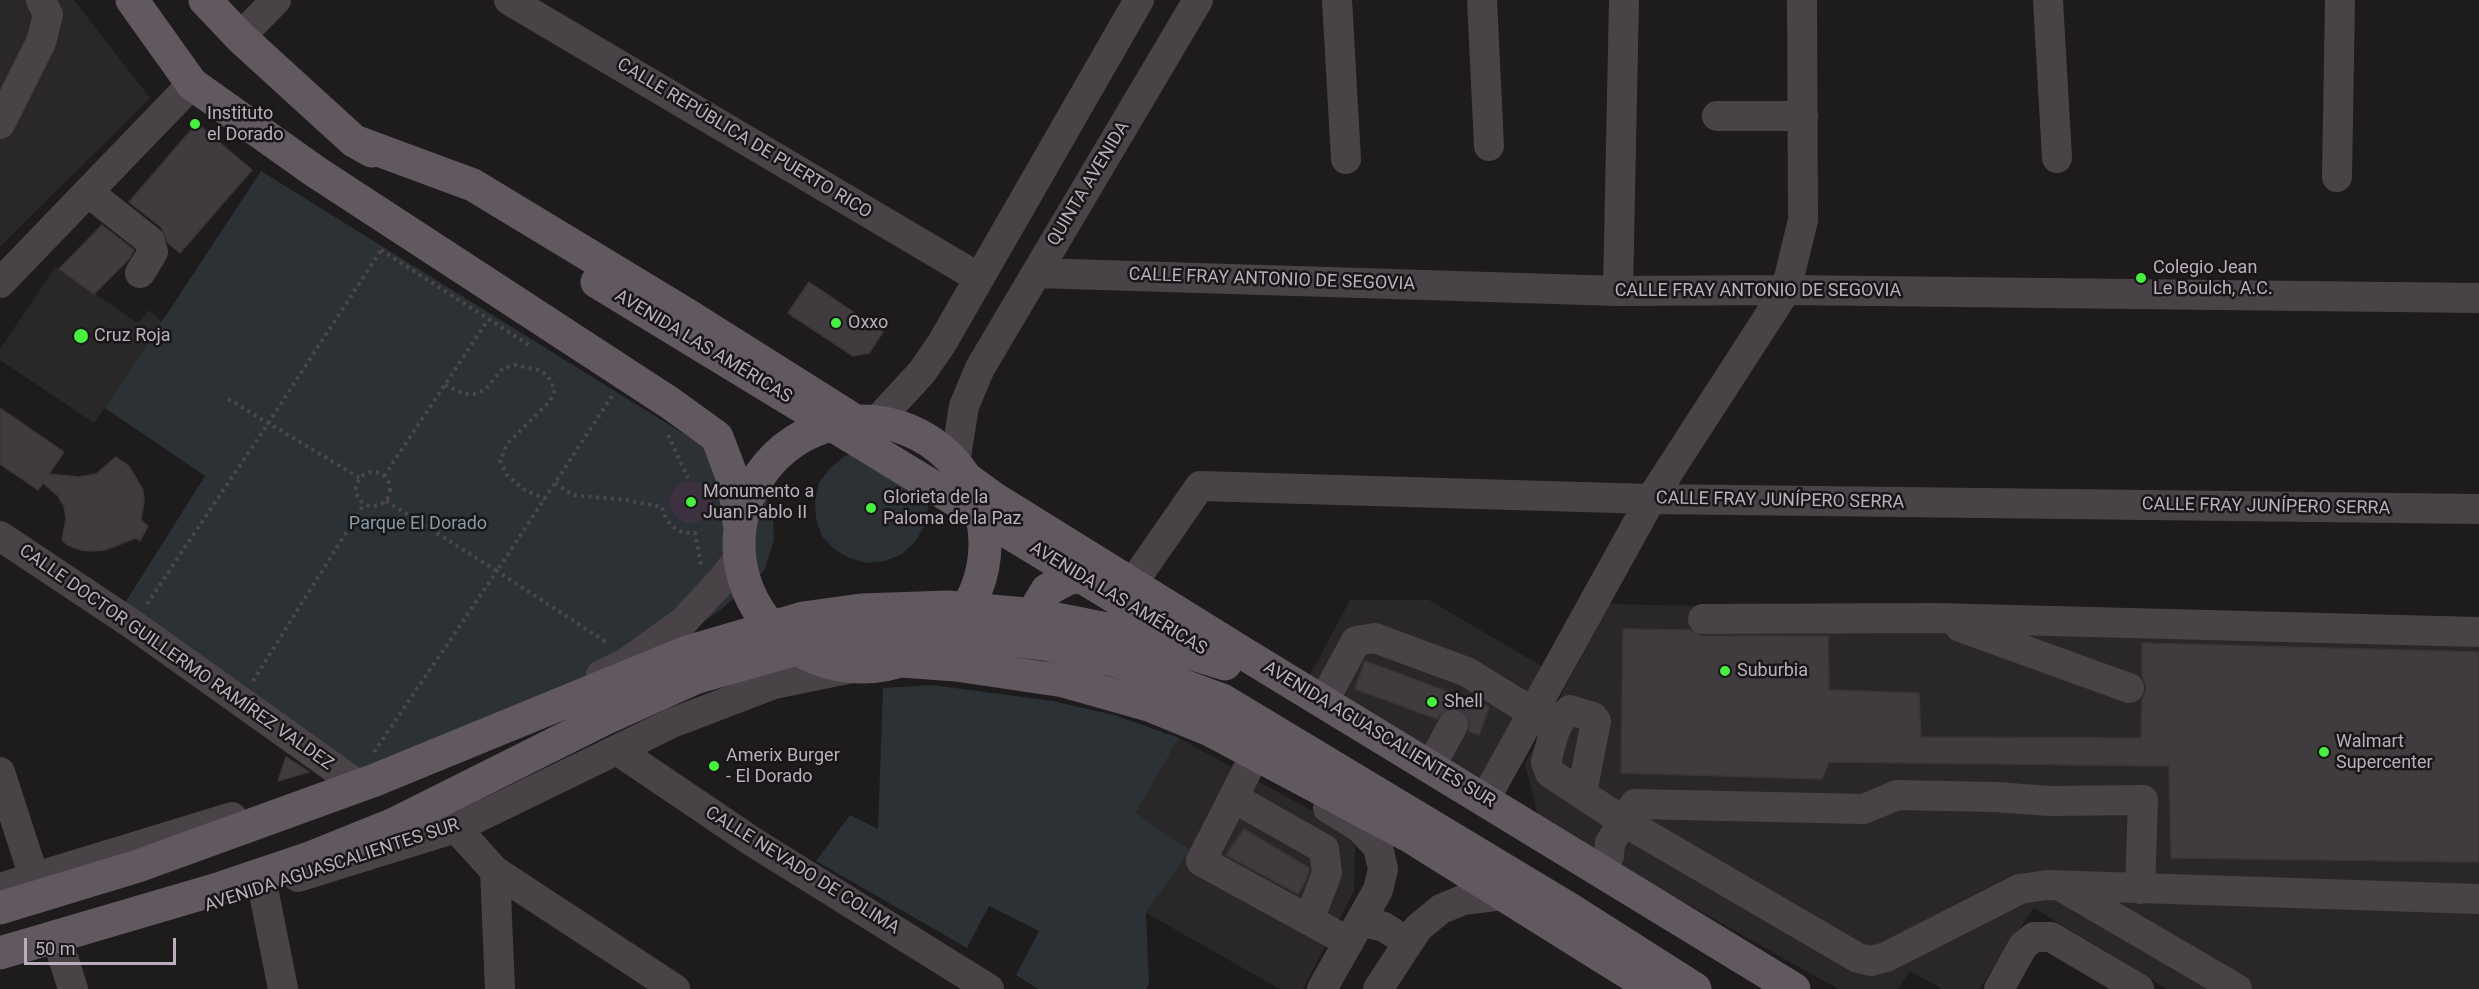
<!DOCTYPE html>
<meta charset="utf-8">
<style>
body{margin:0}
#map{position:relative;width:2479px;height:989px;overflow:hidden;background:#1d1b1c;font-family:Roboto,sans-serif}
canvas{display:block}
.scale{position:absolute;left:24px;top:938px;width:152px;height:27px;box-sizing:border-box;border:3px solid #bcaebc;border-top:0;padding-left:8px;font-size:18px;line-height:21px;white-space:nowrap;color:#bcaebc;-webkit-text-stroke:4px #181617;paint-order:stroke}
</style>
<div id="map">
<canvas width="2479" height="989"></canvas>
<div class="scale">50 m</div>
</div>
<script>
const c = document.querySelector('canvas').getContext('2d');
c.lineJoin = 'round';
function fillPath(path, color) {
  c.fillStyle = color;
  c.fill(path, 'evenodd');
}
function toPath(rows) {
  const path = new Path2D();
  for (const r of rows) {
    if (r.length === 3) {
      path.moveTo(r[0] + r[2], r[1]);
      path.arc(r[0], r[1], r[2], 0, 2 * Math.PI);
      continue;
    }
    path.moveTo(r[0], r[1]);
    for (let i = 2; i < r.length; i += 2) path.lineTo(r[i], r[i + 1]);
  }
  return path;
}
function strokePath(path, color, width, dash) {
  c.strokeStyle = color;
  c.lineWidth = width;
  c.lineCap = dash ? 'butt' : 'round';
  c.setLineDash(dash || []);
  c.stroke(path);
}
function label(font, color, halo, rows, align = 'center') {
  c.font = font + ' Roboto,sans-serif';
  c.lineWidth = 5;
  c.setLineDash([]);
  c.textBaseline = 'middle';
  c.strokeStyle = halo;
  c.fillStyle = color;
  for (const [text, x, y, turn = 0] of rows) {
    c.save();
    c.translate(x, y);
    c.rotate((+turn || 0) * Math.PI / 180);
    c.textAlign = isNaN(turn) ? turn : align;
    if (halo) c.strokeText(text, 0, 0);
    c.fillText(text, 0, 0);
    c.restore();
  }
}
const built = toPath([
 [0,0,74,0,150,98,0,247],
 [55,267,138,323,149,310,163,323,94,423,0,360,0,349],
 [1350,600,1429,600,1543,667,1483,779,1307,681],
 [1609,604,2479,623,2479,989,2167,989,2034,908,1979,989,1942,989,1910,971,1898,989,1838,989,1539,820,1525,764],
 [1179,738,1346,829,1355,847,1354,891,1303,989,1280,989,1146,913,1190,850,1136,813]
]);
const green = toPath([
 [261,171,758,480,773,513,774,540,764,571,724,607,646,663,364,774,123,606,205,476,105,408],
 [864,450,925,488,928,507,925,525,915,542,902,554,885,561,867,563,849,558,834,549,822,536,816,519,815,501,819,483,830,468,845,456],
 [932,685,1053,701,1114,715,1179,738,1136,813,1190,850,1146,913,1149,984,1146,989,1038,989,1016,975,1039,931,989,906,967,948,816,861,850,815,878,829,883,688]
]);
const water = toPath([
 [691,502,21]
]);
const building = toPath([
 [197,123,252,170,180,253,168,243,161,227,129,202,197,123],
 [102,225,134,250,129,259,94,294,59,269,102,225],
 [809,282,883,332,869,353,853,356,788,313,809,282],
 [0,408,64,452,49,474,79,477,96,474,116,457,129,466,143,490,144,502,141,520,148,526,140,541,136,538,105,550,90,551,81,550,67,545,62,540,66,519,64,507,58,496,43,483,38,490,0,464,0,408],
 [1623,629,1690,630,1703,636,1828,636,1829,690,1919,693,1921,737,2141,738,2142,699,2145,693,2146,686,2142,676,2142,643,2479,652,2479,862,2171,858,2169,766,1829,762,1822,779,1621,773,1623,629],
 [1365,661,1489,707,1479,735,1469,731,1470,724,1468,716,1461,710,1452,708,1444,710,1437,719,1355,689,1365,661],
 [286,757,309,772,278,781,286,757],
 [1244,829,1309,868,1306,880,1298,894,1226,855,1244,829]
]);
const minorTunnel = toPath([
 [1453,725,1462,697]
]);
const path = toPath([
 [381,250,529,345],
 [445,385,464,394,475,394,485,390,503,368,515,365,538,370,548,376,555,390,550,401,507,444,500,461,507,475,525,490,545,499],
 [228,399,360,478],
 [668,435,688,478],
 [373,489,17],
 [384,476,488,320],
 [555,483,572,495,626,500,662,507,666,519,673,527,683,533,695,533,701,565],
 [386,501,497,571,612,396],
 [147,604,269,422,381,250],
 [253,681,364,504],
 [374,752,497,571,609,644]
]);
const minor = toPath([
 [509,0,979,278],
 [1337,0,1346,159],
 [1482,0,1489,146],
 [2048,0,2057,158],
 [240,37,276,0],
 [1717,116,1803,116],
 [0,124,41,42,48,15,41,0],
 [2337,177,2340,0],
 [88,192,150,241,153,252,140,273],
 [1037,273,1618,291,1786,290,2479,298],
 [0,283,192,84],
 [1618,291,1624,0],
 [876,422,922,372,942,343,1139,0],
 [955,463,964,406,980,368,1198,0],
 [0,536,132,624,351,780],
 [1132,584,1200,486,1651,499,2479,509],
 [1703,619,1936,618,2479,632],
 [1960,627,2129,688],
 [601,675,626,663,683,622,722,580,739,558],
 [1323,702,1356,641,1375,638,1467,672,1532,712],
 [617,750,753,842,989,989],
 [1255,755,1201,861,1349,942],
 [1431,766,1453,725],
 [0,772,34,877],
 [1582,793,1596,721,1593,717,1570,710,1561,718,1554,733,1546,762,1550,773,1623,821,1635,804,1864,809,1897,795,1995,797,2050,801,2143,800,2140,889],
 [1234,798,1324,849,1327,873,1309,920],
 [1485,799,1651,499,1786,290,1803,220,1802,0],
 [456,828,495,871,675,989],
 [495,871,500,989],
 [1601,871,1609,856,1610,843,1623,821,1858,958,1871,961,1886,957,2020,889,2047,885,2479,899],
 [298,877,456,828,672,723,774,684,857,667],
 [0,888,232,817],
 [263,888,283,989],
 [2064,888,2237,989],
 [1358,926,1370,923,1384,927,1398,936,1405,946],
 [61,951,73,989],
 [1322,989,1378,890,1383,869,1378,847,1359,827,1328,808],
 [1378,989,1418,928,1441,909,1463,900,1503,895],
 [1999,989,2023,946,2034,937,2051,937,2139,989]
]);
const major = toPath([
 [132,0,192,84,316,172,670,403,717,437,734,482,739,523],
 [205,0,240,37,354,141,372,151],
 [354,141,473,185,686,314,849,417],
 [862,544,123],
 [966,478,995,499,1243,653,1794,989],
 [1037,642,1034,621,1038,605,1047,590,1067,579,1083,576,1101,577],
 [901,661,956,665,1064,681,1149,705,1210,730,1411,837,1654,989]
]);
const majorBridge = toPath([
 [597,282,1182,638],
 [0,908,138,866,375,780,687,652,803,618,861,610,948,607,1036,615,1122,632,1225,664],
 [0,953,221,888,307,859,394,824,604,719,695,678,811,645,864,638,919,634,992,638,1044,644,1116,661,1222,700,1571,910,1695,989]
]);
const markers = [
 [195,124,6,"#47f040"],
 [2141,278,6,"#47f040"],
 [836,323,6,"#47f040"],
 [81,336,8,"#47f040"],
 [691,502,6,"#47f040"],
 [871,508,6,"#47f040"],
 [1725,671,6,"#47f040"],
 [1432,702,6,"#47f040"],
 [2324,752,6,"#47f040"],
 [714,766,6,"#47f040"]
];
const poiNames = [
 ["Instituto",207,114],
 ["el Dorado",207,135],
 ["Colegio Jean",2153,268],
 ["Le Boulch, A.C.",2153,289],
 ["Oxxo",848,323],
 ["Cruz Roja",94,336],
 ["Monumento a",703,492],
 ["Juan Pablo II",703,513],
 ["Glorieta de la",883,498],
 ["Paloma de la Paz",883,519],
 ["Suburbia",1737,671],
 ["Shell",1444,702],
 ["Walmart",2336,742],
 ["Supercenter",2336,763],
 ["Amerix Burger",726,756],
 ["- El Dorado",726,777]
];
const streetNames = [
 ["CALLE REPÚBLICA DE PUERTO RICO",744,139,31],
 ["QUINTA AVENIDA",1089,184,-59],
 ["CALLE FRAY ANTONIO DE SEGOVIA",1272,280,2],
 ["CALLE FRAY ANTONIO DE SEGOVIA",1758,291],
 ["AVENIDA LAS AMÉRICAS",703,347,31],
 ["CALLE FRAY JUNÍPERO SERRA",1780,501,1],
 ["CALLE FRAY JUNÍPERO SERRA",2266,507,1],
 ["AVENIDA LAS AMÉRICAS",1118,599,31],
 ["CALLE DOCTOR GUILLERMO RAMÍREZ VALDEZ",176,658,35],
 ["AVENIDA AGUASCALIENTES SUR",1379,735,31],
 ["AVENIDA AGUASCALIENTES SUR",332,866,-18],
 ["CALLE NEVADO DE COLIMA",802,871,32]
];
const parkNames = [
 ["Parque El Dorado",418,524]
];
fillPath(built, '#2a2729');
fillPath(green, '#2b3135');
fillPath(water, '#3d3041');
fillPath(building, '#3f3b3e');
strokePath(building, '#393538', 1.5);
strokePath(minorTunnel, '#3d383c', 30, [30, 15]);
strokePath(path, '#4e464e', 4, [3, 4.5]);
strokePath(minor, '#494348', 30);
strokePath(major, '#615860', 33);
strokePath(majorBridge, '#615860', 33);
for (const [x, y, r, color] of markers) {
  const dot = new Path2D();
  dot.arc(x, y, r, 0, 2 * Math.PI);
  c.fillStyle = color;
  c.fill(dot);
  strokePath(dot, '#181617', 2);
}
label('18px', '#bcaebc', '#181617', poiNames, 'left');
label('18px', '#bcaebc', '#181617', streetNames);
label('18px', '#859ba7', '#181617', parkNames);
</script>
